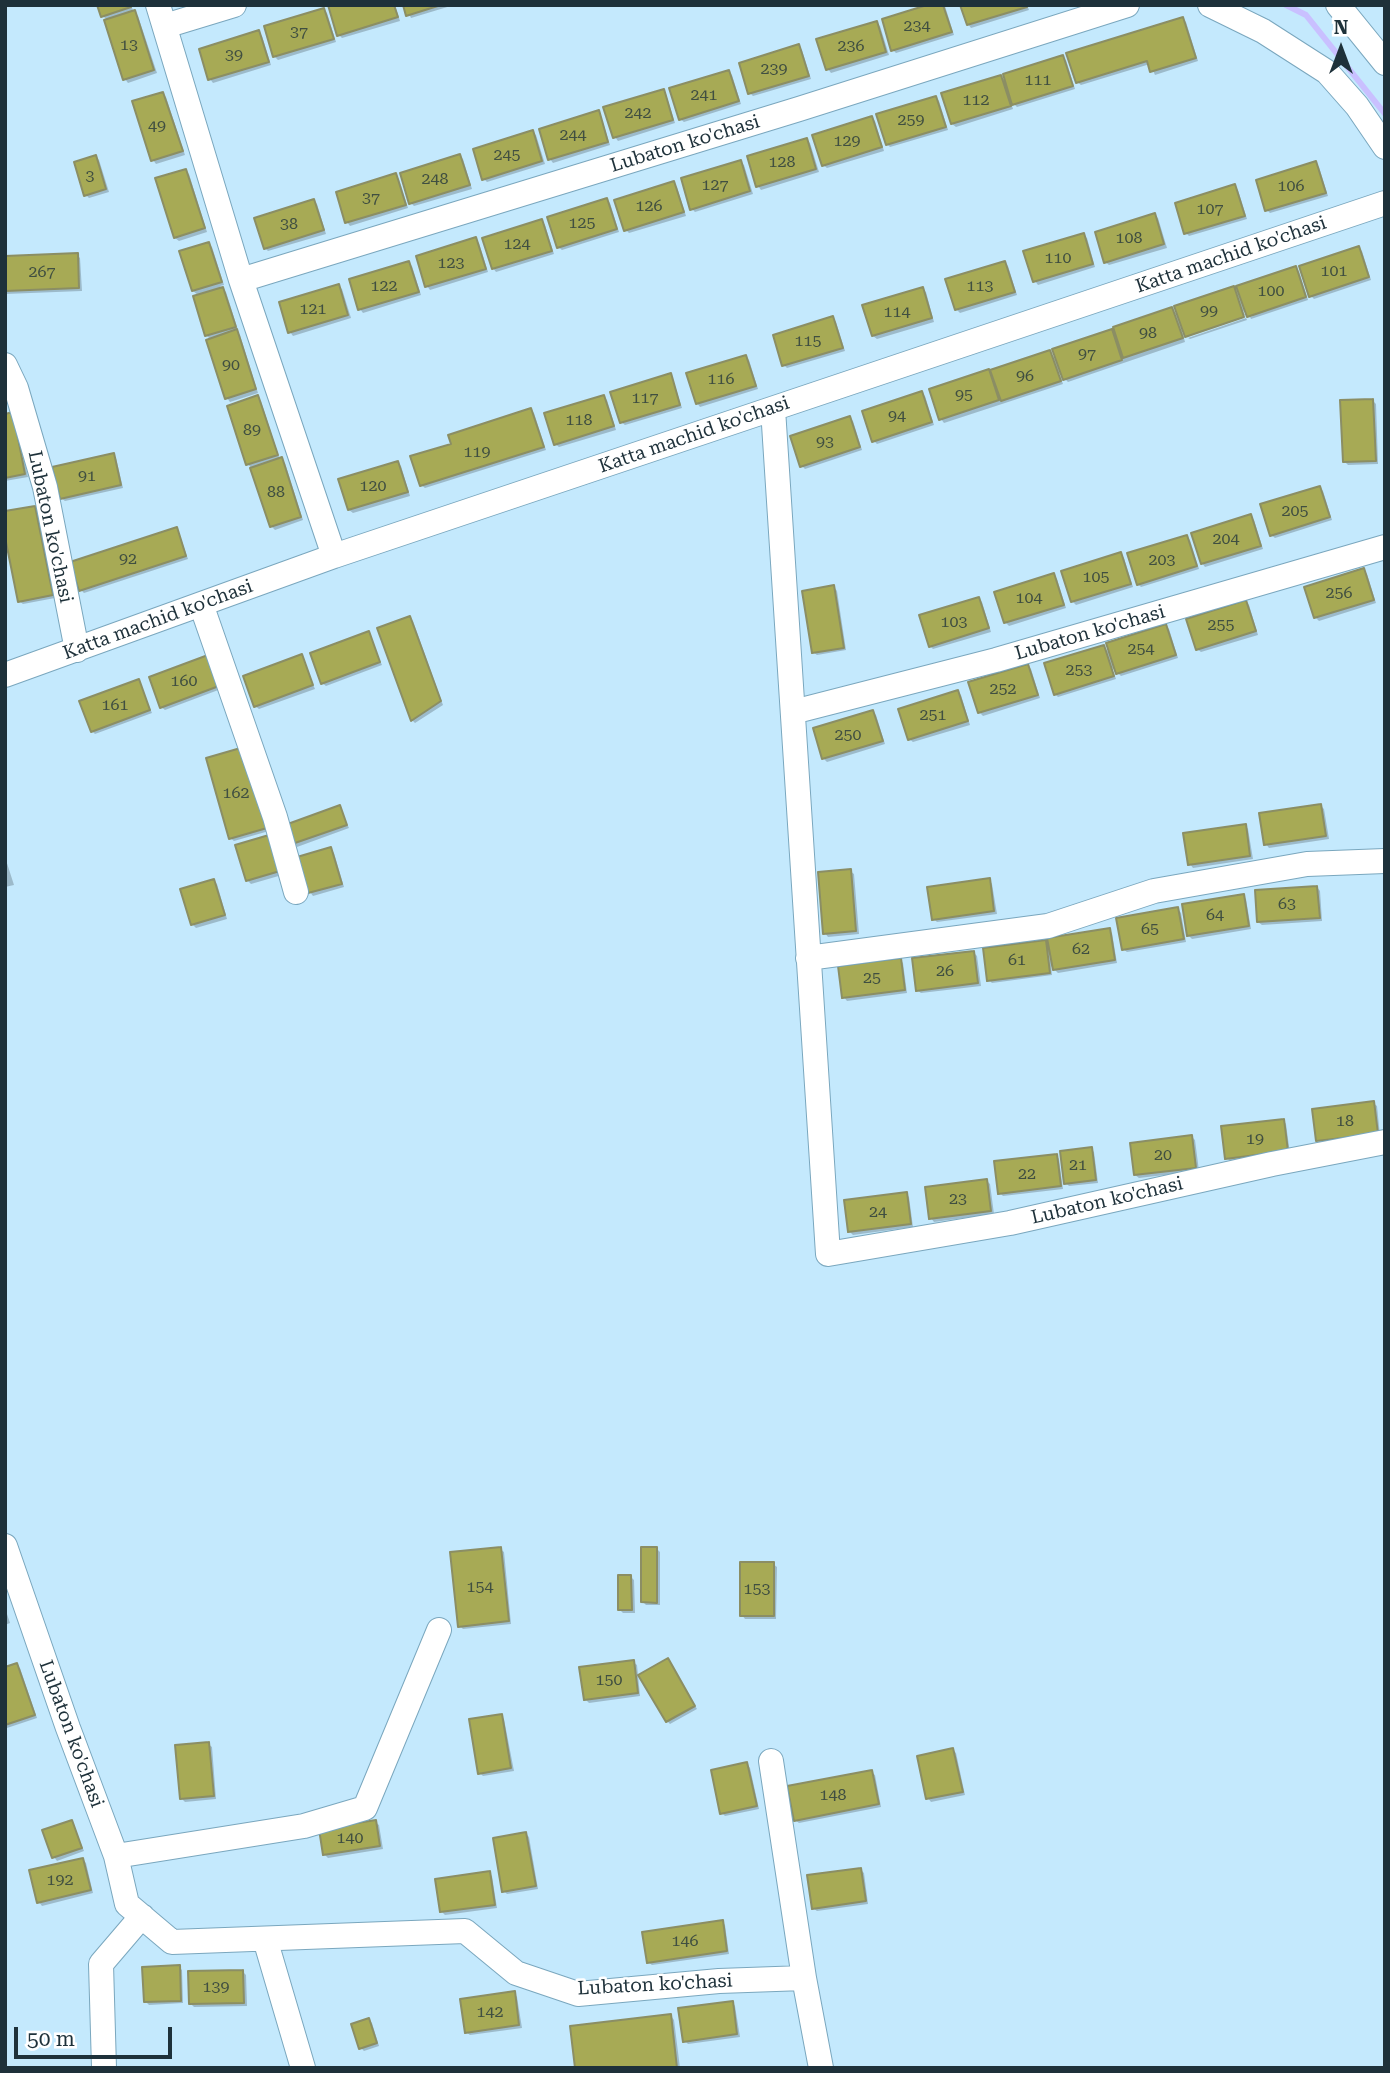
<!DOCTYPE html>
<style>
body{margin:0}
#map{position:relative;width:1390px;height:2073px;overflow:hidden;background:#c4e9fd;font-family:"Roboto Serif",serif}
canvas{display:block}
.frame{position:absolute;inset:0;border:7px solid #1e313a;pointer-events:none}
.north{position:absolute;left:1306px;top:14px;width:70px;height:70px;-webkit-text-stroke:5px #fff;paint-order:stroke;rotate:0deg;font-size:19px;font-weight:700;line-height:28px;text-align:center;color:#1e313a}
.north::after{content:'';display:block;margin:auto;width:24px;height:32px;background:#1e313a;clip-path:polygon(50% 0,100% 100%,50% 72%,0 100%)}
.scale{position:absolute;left:14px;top:2027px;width:158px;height:32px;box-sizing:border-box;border:4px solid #1e313a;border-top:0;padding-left:9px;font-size:21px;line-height:24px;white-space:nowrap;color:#1e313a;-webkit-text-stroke:5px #fff;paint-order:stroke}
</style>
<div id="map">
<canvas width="1390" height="2073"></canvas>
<div class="frame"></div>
<div class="north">N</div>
<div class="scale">50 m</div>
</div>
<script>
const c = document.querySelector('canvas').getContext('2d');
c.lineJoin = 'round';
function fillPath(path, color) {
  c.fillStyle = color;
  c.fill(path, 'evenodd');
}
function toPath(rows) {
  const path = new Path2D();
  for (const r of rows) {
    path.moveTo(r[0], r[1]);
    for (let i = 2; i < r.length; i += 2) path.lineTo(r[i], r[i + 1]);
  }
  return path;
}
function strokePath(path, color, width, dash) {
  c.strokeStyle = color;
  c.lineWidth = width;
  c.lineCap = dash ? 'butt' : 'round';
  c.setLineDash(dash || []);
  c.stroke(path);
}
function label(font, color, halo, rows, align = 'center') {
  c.font = font + ' "Roboto Serif",serif';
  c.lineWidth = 5;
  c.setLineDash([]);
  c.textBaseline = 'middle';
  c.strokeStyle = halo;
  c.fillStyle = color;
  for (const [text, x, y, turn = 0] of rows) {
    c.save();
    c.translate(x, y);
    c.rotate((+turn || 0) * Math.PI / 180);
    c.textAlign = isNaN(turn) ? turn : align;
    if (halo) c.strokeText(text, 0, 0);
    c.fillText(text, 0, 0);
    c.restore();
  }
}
const shadow = toPath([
 [99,5,131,5,134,13,138,16,157,73,128,83,125,79,108,21,103,16],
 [331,5,395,5,400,21,342,38,339,35],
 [405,5,454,5,411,18],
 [933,5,945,6,954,35,896,53,893,50],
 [962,5,1027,5,1029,10,971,28,968,24],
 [324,10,327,13,336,42,278,60,275,57,266,27],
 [1183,19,1186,22,1198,61,1155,75,1150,64,1081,85,1077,82],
 [876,23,880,26,889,55,831,73,828,69],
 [258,32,262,36,271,65,213,83,210,79],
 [799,46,802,50,811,79,753,96,750,93],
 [1062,57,1066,60,1075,89,1017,107,1010,100,1013,109,956,127,952,124,1001,77,1008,84],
 [729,72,732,75,741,104,684,122,680,119],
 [663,91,666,94,675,123,618,141,615,137],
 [163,94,166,97,185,155,156,164,153,160,134,103],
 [936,97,939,101,948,130,890,147,887,144],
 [598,112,601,116,610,145,553,163,550,159],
 [872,118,875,121,884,151,827,168,823,165],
 [532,132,536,135,545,164,487,182,484,179],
 [806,140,810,143,819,172,761,190,758,186],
 [459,156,463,159,472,189,414,206,411,203],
 [96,157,99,160,109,192,89,198,86,195],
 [740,162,744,165,753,194,695,212,692,209],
 [1315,163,1319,167,1328,196,1270,213,1267,210],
 [185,171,189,174,207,232,179,241,175,238,157,180],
 [396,175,399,179,408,208,350,226,347,222],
 [674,183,677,187,686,216,629,233,626,230],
 [1235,186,1238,190,1247,219,1189,236,1186,233],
 [607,200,610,203,619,232,562,250,558,247],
 [314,201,317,204,326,234,268,251,265,248],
 [1154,215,1158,218,1167,248,1109,265,1105,262],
 [542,221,545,225,554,254,496,272,493,268],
 [1083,235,1087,238,1095,267,1038,285,1035,281],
 [475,239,479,243,488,272,430,290,427,286],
 [209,244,212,247,224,285,220,286,226,292,238,330,236,331,240,335,258,393,230,402,227,398,211,340,207,336,195,298,199,296,193,291],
 [1358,248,1362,251,1371,280,1314,299,1311,296],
 [77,255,80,258,82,291,5,294,5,258],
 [408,263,412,266,421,295,363,313,360,309],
 [1005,263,1008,266,1017,295,960,313,956,309],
 [1295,268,1299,271,1308,300,1251,319,1250,317,1253,316,1252,313,1247,314,1243,311,1245,315,1186,335,1182,331,1185,342,1068,382,1059,373,1063,384,944,423,941,419,931,390,1049,352,1058,361,1054,350,1172,309,1180,317,1234,288,1241,296],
 [338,286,342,289,351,318,293,336,290,332],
 [922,289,926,292,934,322,877,339,873,336],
 [833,318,836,322,845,351,787,368,784,365],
 [1246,318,1247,320,1190,339,1188,338],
 [746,357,749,360,758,389,700,407,697,403],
 [670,375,673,379,682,408,625,425,621,422],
 [921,393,925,396,934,425,877,444,874,441],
 [258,397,261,401,280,460,285,463,303,520,275,530,271,526,251,468,248,464],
 [604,397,607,400,616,430,559,447,555,444],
 [1372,400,1376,404,1378,464,1348,465,1345,462],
 [531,410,534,413,546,450,425,488,421,485,453,445],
 [5,415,15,417,28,477,5,481],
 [849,418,853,421,862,450,805,469,802,466],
 [113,455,116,458,123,488,65,501,61,498],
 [398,463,401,466,410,496,353,513,349,510],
 [1320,488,1323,491,1332,520,1275,538,1271,535],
 [35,507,38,511,55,598,23,604,19,601],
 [1250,516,1254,520,1263,549,1205,567,1202,563],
 [176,529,179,533,188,559,84,593,81,590],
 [1187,537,1190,540,1199,569,1141,587,1138,584],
 [1121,554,1124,558,1133,587,1076,605,1072,601],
 [1364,570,1367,574,1376,603,1319,621,1315,617],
 [1054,575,1057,579,1066,608,1009,626,1005,622],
 [834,587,837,591,846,650,817,655,813,652],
 [979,599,982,602,991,632,933,649,930,646],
 [1246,602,1249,605,1258,635,1201,652,1197,649],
 [410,618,413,621,443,705,415,723,412,720],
 [1166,626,1169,629,1178,658,1121,676,1112,668,1116,679,1058,697,1055,694,1104,647,1112,655],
 [368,634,382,665,326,686,322,683],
 [207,657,221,689,165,710,161,707],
 [301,657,315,689,259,709,255,706],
 [1028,666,1031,669,1040,698,983,716,979,712],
 [138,681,152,713,95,734,92,731],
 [958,692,961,695,970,725,913,742,909,739],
 [872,712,876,715,885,744,827,762,824,759,815,730],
 [208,759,269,831,234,841,230,838],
 [1321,806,1324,809,1329,839,1269,848,1266,844],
 [339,808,349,828,297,847,294,843],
 [1245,825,1248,829,1253,859,1193,868,1190,864],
 [269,837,282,875,251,884,247,880],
 [331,849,334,853,344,887,313,896,310,892],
 [5,857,14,885,5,887],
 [850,871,854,874,859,934,828,937,825,933],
 [989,880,992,884,997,914,937,922,934,919],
 [214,881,217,884,227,919,196,928,192,924],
 [1317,887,1320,891,1322,921,1262,925,1258,922],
 [1243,896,1246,899,1251,929,1192,939,1188,935],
 [1178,909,1181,913,1186,942,1127,952,1123,949],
 [1109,930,1112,933,1117,963,1058,973,1051,966,1052,975,992,983,989,980,1045,942,1051,948],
 [973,952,977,956,981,986,921,993,917,990],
 [900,960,903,963,907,993,847,1001,844,997],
 [1373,1103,1377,1106,1380,1136,1321,1144,1317,1140],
 [1283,1120,1286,1124,1290,1154,1230,1161,1227,1158],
 [1192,1137,1195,1140,1199,1171,1139,1178,1135,1175],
 [1091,1149,1094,1152,1098,1183,1069,1186,1066,1183],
 [1056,1155,1059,1159,1063,1189,1003,1196,1000,1193],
 [987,1181,990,1184,994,1214,934,1222,931,1218],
 [906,1194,909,1197,913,1227,853,1235,850,1232],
 [500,1549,504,1552,511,1624,463,1629,460,1626],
 [657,1549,660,1552,660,1605,646,1605,643,1602],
 [773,1564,777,1567,776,1619,745,1619,742,1615],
 [631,1577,634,1580,635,1613,623,1613,620,1610],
 [5,1608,10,1623,5,1625],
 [633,1662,637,1665,640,1696,589,1703,585,1699],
 [671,1664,697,1709,670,1724,667,1721],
 [16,1665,20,1668,37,1718,7,1728,5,1726,5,1669],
 [501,1716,504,1719,514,1771,483,1776,480,1773],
 [208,1744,212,1747,216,1799,185,1802,181,1798],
 [953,1750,956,1753,965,1795,931,1802,928,1798],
 [747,1764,750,1768,759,1809,725,1816,722,1813],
 [871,1772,875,1775,881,1807,799,1823,795,1820],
 [72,1822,84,1851,57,1861,54,1857],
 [375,1822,379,1825,383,1849,328,1858,325,1855],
 [526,1834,529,1837,538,1889,507,1894,504,1891],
 [82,1859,86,1863,93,1893,42,1906,39,1902],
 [861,1870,864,1873,868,1904,817,1911,813,1908],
 [489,1873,492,1876,497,1908,445,1915,442,1912],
 [722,1922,725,1925,729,1954,652,1965,648,1962],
 [179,1967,182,1970,183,2003,149,2005,145,2001],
 [242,1971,246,1975,247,2006,194,2007,191,2004],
 [514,1993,517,1997,522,2028,470,2035,466,2032],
 [732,2002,735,2006,740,2037,688,2044,685,2041],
 [671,2016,674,2020,680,2068,576,2068],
 [369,2020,372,2023,379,2046,364,2051,361,2048]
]);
const stream = toPath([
 [1286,5,1306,15,1385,114]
]);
const building = toPath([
 [97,5,130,5,131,7,101,17,97,5],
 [328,5,394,5,398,17,337,36,328,5],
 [403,5,441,5,406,16,403,5],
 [927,5,943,5,952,32,891,51,882,19,927,5],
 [960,5,1026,5,1027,7,967,25,960,5],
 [324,8,334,39,273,57,264,26,324,8],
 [135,10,154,70,123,80,104,20,135,10],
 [1183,17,1196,58,1150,72,1147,61,1076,83,1066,53,1183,17],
 [877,21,886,52,826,70,816,39,877,21],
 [259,30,269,62,208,80,199,49,259,30],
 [799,44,809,76,748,94,739,63,799,44],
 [1063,55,1073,86,1012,105,1003,74,1063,55],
 [729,70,739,101,679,120,669,88,729,70],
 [1001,75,1011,106,951,124,941,93,1001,75],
 [664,89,673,120,613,138,603,107,664,89],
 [163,92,183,151,151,161,132,101,163,92],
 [936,96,946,127,886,145,876,114,936,96],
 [599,110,608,142,548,160,539,129,599,110],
 [872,116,882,147,822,166,812,135,872,116],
 [533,130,542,161,482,180,473,149,533,130],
 [807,138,816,169,756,187,747,156,807,138],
 [460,154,470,185,409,204,400,173,460,154],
 [96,155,106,189,84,196,74,162,96,155],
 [741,160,750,191,690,210,681,178,741,160],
 [1316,161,1326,193,1265,211,1256,180,1316,161],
 [186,169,205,228,174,238,155,178,186,169],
 [396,173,406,205,345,223,336,192,396,173],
 [674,181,684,212,624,231,614,200,674,181],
 [1235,184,1245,216,1184,234,1175,203,1235,184],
 [607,198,617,229,557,248,547,217,607,198],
 [314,199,324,230,264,249,254,218,314,199],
 [1155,213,1164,244,1104,263,1095,232,1155,213],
 [542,219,552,251,492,269,482,238,542,219],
 [1084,233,1093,264,1033,282,1023,251,1084,233],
 [476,237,486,269,425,287,416,256,476,237],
 [209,242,222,282,192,291,179,251,209,242],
 [1359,246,1369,277,1309,297,1299,266,1359,246],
 [78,253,79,288,5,291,5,256,78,253],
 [409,261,419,292,358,310,349,279,409,261],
 [1005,261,1015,292,955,310,945,279,1005,261],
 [1296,266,1306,297,1247,317,1236,286,1296,266],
 [339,284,348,315,288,333,279,302,339,284],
 [1234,286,1244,317,1185,337,1174,306,1234,286],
 [223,287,236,327,205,336,193,296,223,287],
 [923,287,932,318,872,336,862,305,923,287],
 [1172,307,1183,338,1123,358,1113,327,1172,307],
 [833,316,843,348,782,366,773,335,833,316],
 [237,329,256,389,225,399,206,340,237,329],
 [1112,329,1122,360,1063,380,1052,349,1112,329],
 [1050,350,1061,381,1001,401,990,370,1050,350],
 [746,355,756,386,696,404,686,373,746,355],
 [989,369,999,400,939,420,929,389,989,369],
 [671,373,680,405,620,423,610,392,671,373],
 [922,391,932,422,872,442,862,411,922,391],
 [258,395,278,455,246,465,227,406,258,395],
 [604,395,614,426,554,445,544,413,604,395],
 [1373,399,1376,461,1343,462,1340,400,1373,399],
 [531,408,544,447,420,486,410,456,451,444,448,435,531,408],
 [13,412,25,474,5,478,5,414,13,412],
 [850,416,860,447,800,467,790,436,850,416],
 [114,453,121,485,60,499,52,467,114,453],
 [282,457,301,517,270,527,250,468,282,457],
 [398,461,408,492,348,510,338,479,398,461],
 [1320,486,1330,517,1270,536,1260,504,1320,486],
 [35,506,53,595,18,602,5,537,5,511,35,506],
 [1251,514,1261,546,1201,564,1191,533,1251,514],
 [177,527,186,556,79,591,70,562,177,527],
 [1187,535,1197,566,1137,585,1127,553,1187,535],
 [1121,552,1131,584,1071,602,1061,571,1121,552],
 [1364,568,1374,600,1314,618,1304,587,1364,568],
 [1054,573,1064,605,1004,623,994,592,1054,573],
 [834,585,844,648,812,653,802,591,834,585],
 [979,597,989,628,929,647,919,615,979,597],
 [1246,600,1256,631,1196,650,1186,619,1246,600],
 [410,616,441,701,411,721,377,628,410,616],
 [1166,624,1176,655,1116,674,1106,643,1166,624],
 [369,631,380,662,321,684,310,653,369,631],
 [1104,645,1114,676,1054,695,1044,663,1104,645],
 [302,654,313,685,254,707,243,676,302,654],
 [208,655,219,686,160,708,149,677,208,655],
 [1028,664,1038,695,978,713,968,682,1028,664],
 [139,679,150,710,91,732,79,701,139,679],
 [958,690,968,721,908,740,898,709,958,690],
 [873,710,883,741,822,759,813,728,873,710],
 [244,747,267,828,229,839,206,758,244,747],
 [1321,804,1326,836,1264,845,1259,813,1321,804],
 [340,805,347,825,292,844,285,825,340,805],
 [1246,824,1250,856,1188,865,1183,833,1246,824],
 [269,835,280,871,246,881,235,845,269,835],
 [331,847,342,884,308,893,297,857,331,847],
 [851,869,856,931,823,934,818,872,851,869],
 [990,878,994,911,932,920,927,887,990,878],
 [214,879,225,915,191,925,180,889,214,879],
 [1317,886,1320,918,1257,922,1255,890,1317,886],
 [1244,894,1249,926,1187,936,1182,904,1244,894],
 [1178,907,1184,939,1122,950,1116,918,1178,907],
 [1110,928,1115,960,1053,970,1047,938,1110,928],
 [1046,940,1050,973,987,981,983,948,1046,940],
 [974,951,978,983,916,991,912,958,974,951],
 [901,958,905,990,842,998,838,966,901,958],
 [1374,1101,1378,1134,1316,1141,1312,1109,1374,1101],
 [1284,1119,1288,1151,1225,1159,1221,1126,1284,1119],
 [1192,1135,1196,1168,1134,1175,1130,1143,1192,1135],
 [1092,1147,1096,1180,1064,1184,1060,1151,1092,1147],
 [1057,1154,1061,1186,998,1194,994,1161,1057,1154],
 [987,1179,991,1211,929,1219,925,1187,987,1179],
 [907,1192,911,1224,848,1232,844,1200,907,1192],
 [501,1547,509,1621,458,1627,450,1552,501,1547],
 [641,1547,657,1547,657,1603,641,1602,641,1547],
 [740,1562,774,1562,774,1616,740,1616,740,1562],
 [618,1575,631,1575,632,1610,618,1610,618,1575],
 [668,1658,695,1706,666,1722,638,1675,668,1658],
 [634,1660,638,1693,584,1700,579,1667,634,1660],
 [17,1663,35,1715,5,1725,5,1667,17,1663],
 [502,1714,511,1768,478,1774,469,1719,502,1714],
 [209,1742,214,1796,180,1799,175,1745,209,1742],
 [953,1748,963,1792,926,1799,917,1756,953,1748],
 [747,1762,757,1806,720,1814,711,1770,747,1762],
 [872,1770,879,1804,794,1821,787,1786,872,1770],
 [72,1820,82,1848,52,1858,42,1830,72,1820],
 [376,1820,380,1846,323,1855,319,1829,376,1820],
 [526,1832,536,1886,502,1892,493,1838,526,1832],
 [83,1858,91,1890,37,1903,29,1870,83,1858],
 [861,1868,866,1901,812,1909,807,1875,861,1868],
 [490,1871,495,1905,440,1912,435,1879,490,1871],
 [723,1920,727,1951,647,1963,642,1932,723,1920],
 [180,1965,181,2001,144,2002,142,1967,180,1965],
 [243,1970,244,2003,189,2004,188,1971,243,1970],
 [515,1991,519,2025,465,2033,460,1999,515,1991],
 [733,2001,737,2034,683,2042,678,2008,733,2001],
 [671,2014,677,2068,575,2068,570,2026,671,2014],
 [369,2018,377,2043,359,2049,351,2024,369,2018]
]);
const minor = toPath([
 [158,5,241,280,334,556],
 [1210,5,1263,31,1327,72,1357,106,1385,147],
 [1338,5,1385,63],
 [165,26,234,5],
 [241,280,799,109,1127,5],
 [5,365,16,388,45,487,77,650],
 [773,409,828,1254,1010,1223,1272,1164,1385,1142],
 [201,604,275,817,296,892],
 [5,675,334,556,1385,203],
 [793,712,996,660,1385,547],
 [808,958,1048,926,1154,891,1307,864,1385,861],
 [5,1546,68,1728,116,1856,127,1904,172,1942,465,1931,516,1973,578,1994,719,1981,804,1978,821,2068],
 [771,1761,804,1978],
 [116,1856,304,1826,365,1808,439,1630],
 [265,1939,303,2068],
 [104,2068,101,1964,142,1916]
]);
const numberNames = [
 ["234",917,26],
 ["37",299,32],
 ["13",129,45],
 ["236",851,46],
 ["39",234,55],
 ["239",774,69],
 ["111",1038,80],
 ["241",704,95],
 ["112",976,100],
 ["242",638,113],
 ["259",911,120],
 ["49",157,126],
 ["244",573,135],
 ["129",847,141],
 ["245",507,155],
 ["128",782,162],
 ["3",90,176],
 ["248",435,179],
 ["127",715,185],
 ["106",1291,186],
 ["37",371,198],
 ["126",649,206],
 ["107",1210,209],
 ["125",582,223],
 ["38",289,224],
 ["108",1129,238],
 ["124",517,244],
 ["110",1058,258],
 ["123",451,263],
 ["101",1334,271],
 ["267",42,272],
 ["122",384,286],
 ["113",980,286],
 ["100",1271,291],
 ["121",313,309],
 ["99",1209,311],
 ["114",897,312],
 ["98",1148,333],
 ["115",808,341],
 ["97",1087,354],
 ["90",231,365],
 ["96",1025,376],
 ["116",721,379],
 ["95",964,395],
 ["117",645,398],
 ["94",897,416],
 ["118",579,420],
 ["89",252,430],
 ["93",825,442],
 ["119",477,452],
 ["91",87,476],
 ["120",373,486],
 ["88",276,492],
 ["205",1295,511],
 ["204",1226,539],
 ["92",128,559],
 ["203",1162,560],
 ["105",1096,577],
 ["256",1339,593],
 ["104",1029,598],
 ["103",954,622],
 ["255",1221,625],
 ["254",1141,649],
 ["253",1079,670],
 ["160",184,681],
 ["252",1003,689],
 ["161",115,705],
 ["251",933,715],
 ["250",848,735],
 ["162",236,793],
 ["63",1287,904],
 ["64",1215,915],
 ["65",1150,929],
 ["62",1081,949],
 ["61",1017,960],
 ["26",945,971],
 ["25",872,978],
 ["18",1345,1121],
 ["19",1255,1139],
 ["20",1163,1155],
 ["21",1078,1165],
 ["22",1027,1174],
 ["23",958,1199],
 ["24",878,1212],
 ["154",480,1587],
 ["153",757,1589],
 ["150",609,1680],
 ["148",833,1795],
 ["140",350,1838],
 ["192",60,1880],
 ["146",685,1941],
 ["139",216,1987],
 ["142",490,2012]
];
const streetNames = [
 ["Lubaton ko'chasi",685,144,-17],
 ["Katta machid ko'chasi",1231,255,-19],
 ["Katta machid ko'chasi",694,435,-19],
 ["Lubaton ko'chasi",50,527,78],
 ["Katta machid ko'chasi",158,620,-20],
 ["Lubaton ko'chasi",1090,633,-16],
 ["Lubaton ko'chasi",1107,1201,-13],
 ["Lubaton ko'chasi",71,1734,70],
 ["Lubaton ko'chasi",655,1985,-3]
];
fillPath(shadow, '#0003');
strokePath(stream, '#c9c0ff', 6);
fillPath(building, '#a7aa55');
strokePath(building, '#8b8e64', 2);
strokePath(minor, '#7aa7be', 26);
strokePath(minor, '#fff', 24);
label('16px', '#404f41', null, numberNames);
label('19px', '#1e313a', '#fff', streetNames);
</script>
